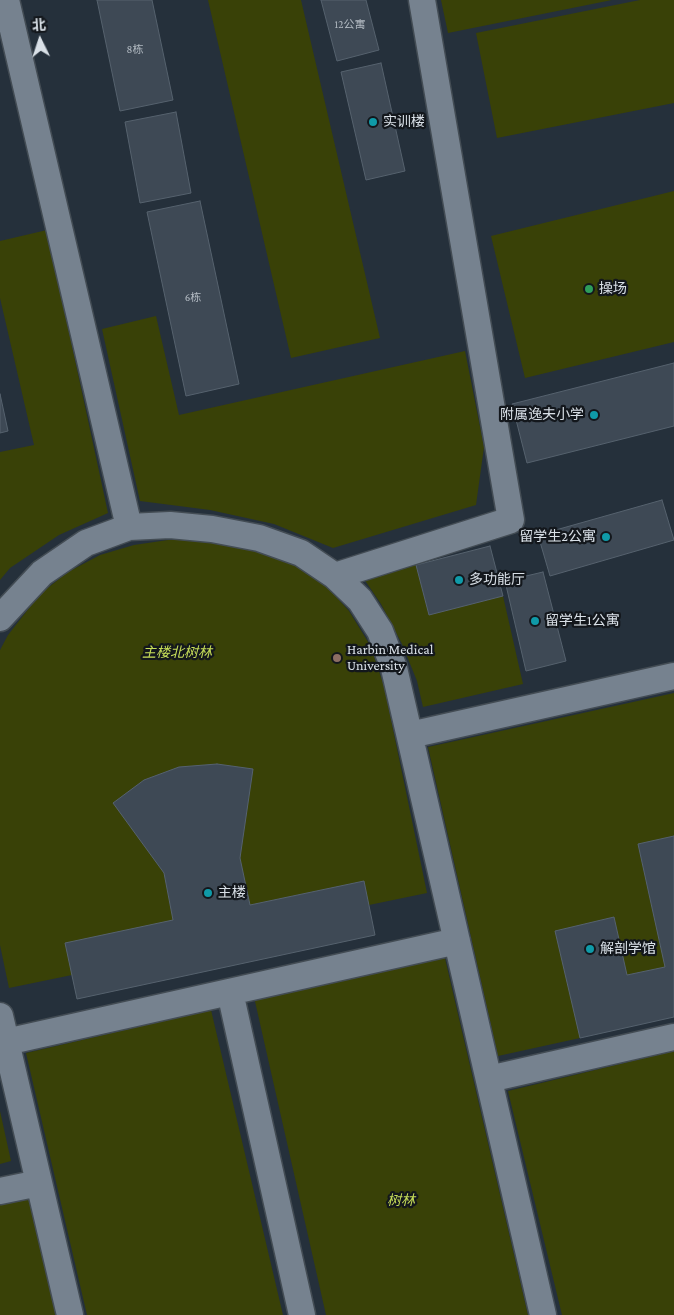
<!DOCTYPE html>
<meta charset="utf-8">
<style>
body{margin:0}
#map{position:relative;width:674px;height:1315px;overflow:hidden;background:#25303b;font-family:"Crimson Pro","Noto Sans SC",serif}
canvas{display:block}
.north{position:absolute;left:15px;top:15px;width:50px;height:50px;-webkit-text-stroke:4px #13171c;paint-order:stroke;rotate:356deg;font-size:14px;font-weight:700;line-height:20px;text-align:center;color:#d9e0e7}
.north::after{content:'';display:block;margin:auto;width:18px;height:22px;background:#d9e0e7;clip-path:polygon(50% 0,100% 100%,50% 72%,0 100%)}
</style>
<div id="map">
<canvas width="674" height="1315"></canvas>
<div class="north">北</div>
</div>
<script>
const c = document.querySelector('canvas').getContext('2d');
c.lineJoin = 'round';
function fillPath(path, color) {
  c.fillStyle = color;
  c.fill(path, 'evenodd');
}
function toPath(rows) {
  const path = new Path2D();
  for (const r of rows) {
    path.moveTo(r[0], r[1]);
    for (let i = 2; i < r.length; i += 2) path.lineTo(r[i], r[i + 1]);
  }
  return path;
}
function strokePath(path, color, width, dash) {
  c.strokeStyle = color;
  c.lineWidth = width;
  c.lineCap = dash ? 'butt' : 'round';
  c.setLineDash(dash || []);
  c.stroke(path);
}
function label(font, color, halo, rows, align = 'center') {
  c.font = font + ' "Crimson Pro","Noto Sans SC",serif';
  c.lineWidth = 4.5;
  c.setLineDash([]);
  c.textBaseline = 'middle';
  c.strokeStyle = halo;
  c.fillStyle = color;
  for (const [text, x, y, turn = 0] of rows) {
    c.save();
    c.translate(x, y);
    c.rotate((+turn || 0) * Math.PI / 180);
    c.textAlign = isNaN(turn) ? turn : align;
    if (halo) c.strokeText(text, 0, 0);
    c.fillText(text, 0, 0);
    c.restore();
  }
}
const green = toPath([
 [208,0,301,0,380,338,291,358],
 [441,0,612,0,448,33],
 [640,0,674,0,674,103,497,138,476,33],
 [674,191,674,342,525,378,491,236],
 [47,230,108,513,59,535,10,568,0,580,0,452,34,445,0,298,0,241],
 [156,316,179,415,465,351,484,447,476,505,333,548,274,524,210,510,140,501,102,329],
 [168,540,195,540,221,543,254,550,287,561,320,579,349,611,370,645,384,686,427,893,369,905,364,881,250,905,240,858,253,769,217,764,179,767,144,780,114,803,164,873,173,920,72,975,9,988,0,945,0,650,8,635,40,594,68,572,100,555,134,545],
 [416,565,429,615,503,596,523,684,423,707,417,681,402,644,381,604,364,579],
 [674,693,674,836,638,845,665,967,627,975,614,917,556,931,580,1038,498,1056,428,747],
 [444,954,528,1315,326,1315,254,997],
 [211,1010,283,1315,87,1315,26,1053],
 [674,1051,674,1315,562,1315,508,1091],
 [0,1111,11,1161,0,1164],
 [31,1196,58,1315,0,1315,0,1203]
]);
const building = toPath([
 [97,0,152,0,173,100,120,111,97,0],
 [321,0,366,0,379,50,337,61,321,0],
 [381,63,405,171,366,180,341,72,381,63],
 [176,112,191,193,140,203,125,122,176,112],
 [200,201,239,384,186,396,147,212,200,201],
 [674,363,674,426,527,463,512,404,674,363],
 [0,394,8,431,0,433,0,394],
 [662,500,674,540,550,576,538,535,662,500],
 [490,546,503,596,429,615,416,565,490,546],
 [543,572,566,661,526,671,505,581,543,572],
 [217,764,253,769,240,858,250,905,364,881,375,935,77,999,65,943,173,920,164,873,113,803,144,780,179,767,217,764],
 [674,836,674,1017,580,1038,555,931,614,917,627,975,665,967,638,844,674,836]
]);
const minor = toPath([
 [6,0,129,527],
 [335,576,511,520,422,0],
 [0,618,42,573,86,543,129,527,170,525,212,529,259,538,301,553,335,576,360,600,380,631,394,668,543,1315],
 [410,735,674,676],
 [230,992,302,1315],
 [0,1016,70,1315],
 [6,1042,457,941],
 [489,1079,674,1037],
 [0,1191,39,1183]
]);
const markers = [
 [373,122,5,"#0f9aa8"],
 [589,289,5,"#2e9e5b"],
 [594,415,5,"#0f9aa8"],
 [606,537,5,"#0f9aa8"],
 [459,580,5,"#0f9aa8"],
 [535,621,5,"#0f9aa8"],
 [337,658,5,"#8d6e63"],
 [208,893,5,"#0f9aa8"],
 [590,949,5,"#0f9aa8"]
];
const numberNames = [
 ["12公寓",350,25],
 ["8栋",135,50],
 ["6栋",193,298]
];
const poiNames = [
 ["实训楼",383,122],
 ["操场",599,289],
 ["附属逸夫小学",584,415,"right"],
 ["留学生2公寓",596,537,"right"],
 ["多功能厅",469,580],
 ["留学生1公寓",545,621],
 ["Harbin Medical",347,650],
 ["University",347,666],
 ["主楼",218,893],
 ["解剖学馆",600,949]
];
const parkNames = [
 ["主楼北树林",177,653],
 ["树林",401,1201]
];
fillPath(green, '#394107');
fillPath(building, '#3e4955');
strokePath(building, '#56626e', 1);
strokePath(minor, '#434c54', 29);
strokePath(minor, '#76828f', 26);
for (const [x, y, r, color] of markers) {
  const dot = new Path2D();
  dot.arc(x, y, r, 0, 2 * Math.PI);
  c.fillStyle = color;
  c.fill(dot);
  strokePath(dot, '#13171c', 2);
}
label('11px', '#b2bac2', null, numberNames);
label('14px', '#d9e0e7', '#13171c', poiNames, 'left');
label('italic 14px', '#c6dd58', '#13171c', parkNames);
</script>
